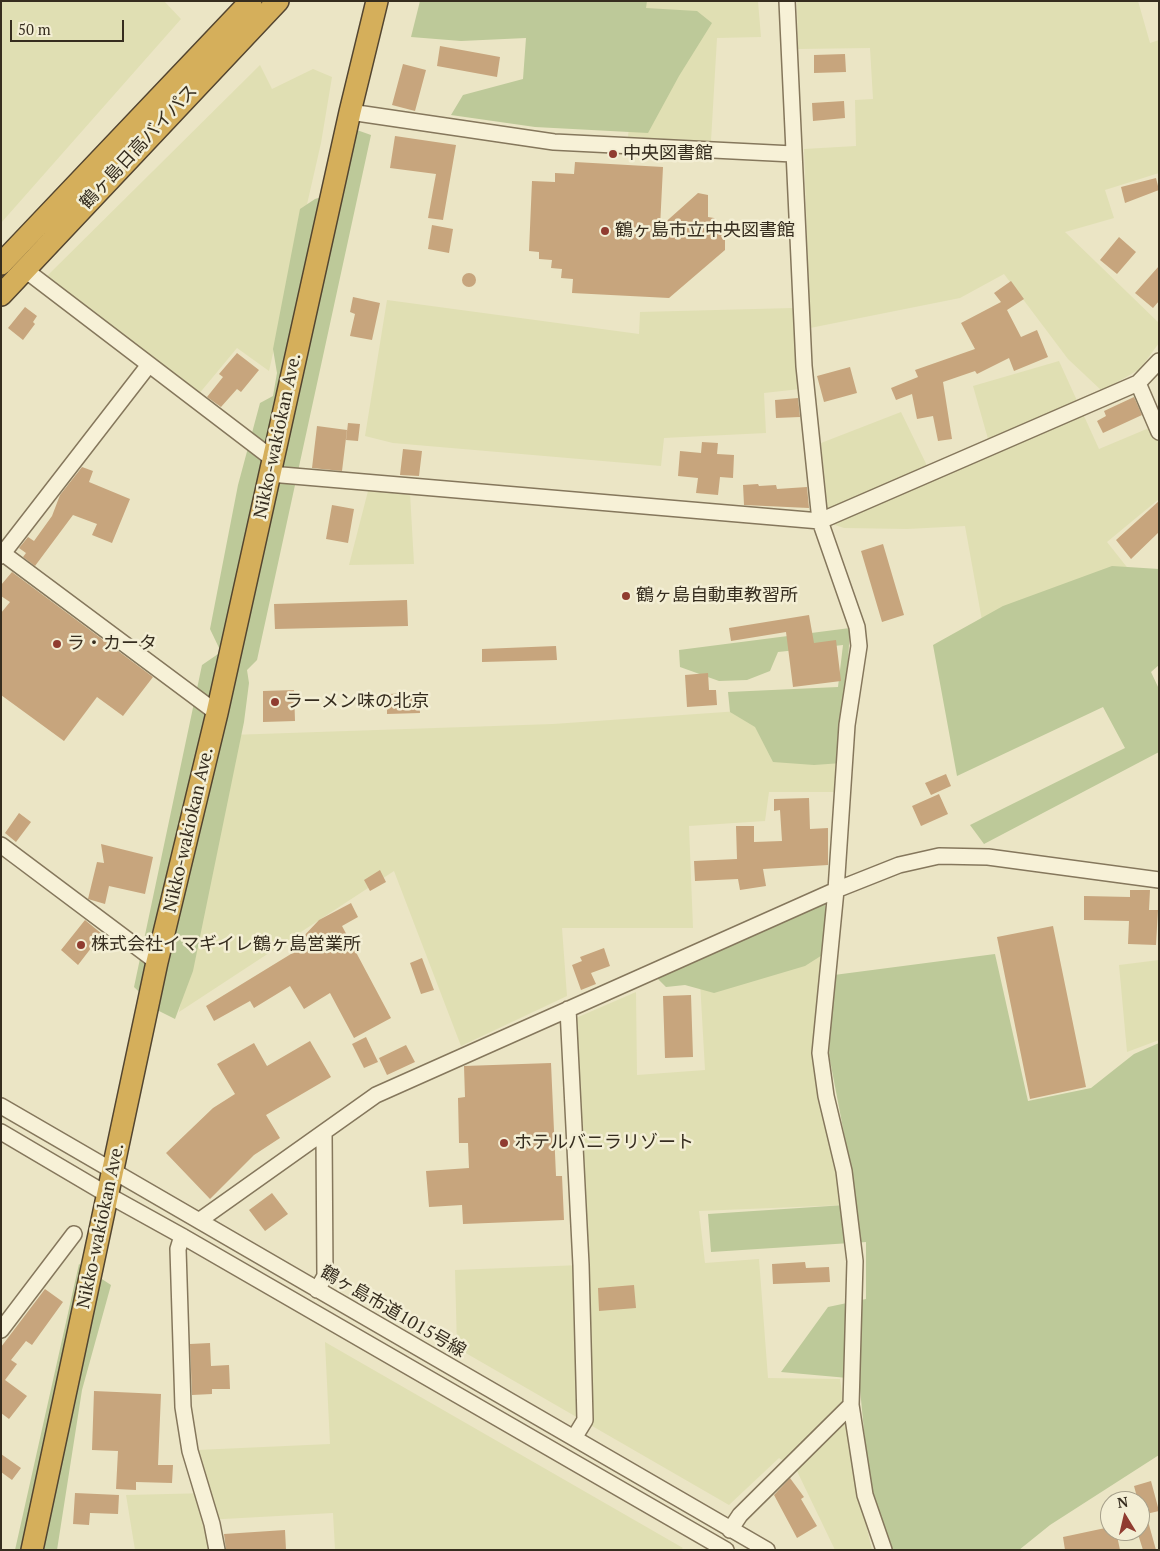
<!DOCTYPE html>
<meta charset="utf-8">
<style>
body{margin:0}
#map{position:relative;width:1160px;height:1551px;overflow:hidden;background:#ebe5c5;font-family:"PT Serif",serif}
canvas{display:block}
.frame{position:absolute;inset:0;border:2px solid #362d1f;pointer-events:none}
.north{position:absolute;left:1100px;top:1491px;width:50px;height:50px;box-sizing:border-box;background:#f3eed4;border:1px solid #a7a18c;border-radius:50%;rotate:351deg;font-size:14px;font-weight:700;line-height:20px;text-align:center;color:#362d1f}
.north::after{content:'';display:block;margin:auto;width:18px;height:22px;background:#903c30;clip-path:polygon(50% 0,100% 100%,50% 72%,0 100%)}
.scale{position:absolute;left:10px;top:20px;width:114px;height:22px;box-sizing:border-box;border:2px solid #362d1f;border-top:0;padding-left:6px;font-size:15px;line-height:18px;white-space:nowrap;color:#362d1f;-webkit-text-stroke:4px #f3eed4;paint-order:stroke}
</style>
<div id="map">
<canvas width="1160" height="1551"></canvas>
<div class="frame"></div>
<div class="north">N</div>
<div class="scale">50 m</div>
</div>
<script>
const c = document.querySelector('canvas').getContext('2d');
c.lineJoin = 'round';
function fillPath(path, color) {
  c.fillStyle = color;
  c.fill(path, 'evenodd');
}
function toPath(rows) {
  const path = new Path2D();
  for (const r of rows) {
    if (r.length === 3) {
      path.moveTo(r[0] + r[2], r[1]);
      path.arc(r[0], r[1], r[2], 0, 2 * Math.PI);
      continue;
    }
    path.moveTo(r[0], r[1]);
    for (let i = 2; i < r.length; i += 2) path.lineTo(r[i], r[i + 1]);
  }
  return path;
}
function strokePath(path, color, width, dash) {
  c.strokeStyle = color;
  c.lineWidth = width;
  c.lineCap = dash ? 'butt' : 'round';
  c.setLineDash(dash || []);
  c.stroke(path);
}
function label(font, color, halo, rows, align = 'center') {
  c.font = font + ' "PT Serif","Noto Sans JP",serif';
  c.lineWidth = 5;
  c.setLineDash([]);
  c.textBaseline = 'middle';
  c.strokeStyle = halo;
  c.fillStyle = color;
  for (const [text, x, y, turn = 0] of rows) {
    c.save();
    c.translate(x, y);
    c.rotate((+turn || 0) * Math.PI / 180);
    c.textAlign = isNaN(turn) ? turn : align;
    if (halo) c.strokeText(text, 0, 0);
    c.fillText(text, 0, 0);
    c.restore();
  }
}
const farmland = toPath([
 [1,1,164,1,181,19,1,223],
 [641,1,758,1,761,37,717,38,711,141,628,137],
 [797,1,1138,1,1150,43,1159,40,1159,173,1105,190,1114,218,1065,232,1159,323,1159,343,1140,369,1102,391,1068,359,1004,274,960,298,810,328,804,149,856,146,855,100,873,99,870,48,798,49],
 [260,65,272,89,313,69,332,77,321,143,269,371,237,348,198,395,46,277],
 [387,300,639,334,640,312,793,308,800,389,764,393,766,433,664,438,661,466,393,443,365,436],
 [1059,361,1099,449,1149,428,1159,442,1159,499,1107,542,1130,571,983,626,965,526,907,529,844,528,829,523,821,443,901,412,933,478,992,453,973,386],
 [368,491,410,493,414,564,349,565],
 [840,704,837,792,769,792,765,821,689,826,693,928,562,928,567,996,461,1046,394,871,179,1012,230,735,553,724],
 [827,907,814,1049,825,1125,845,1205,699,1211,705,1263,759,1259,768,1378,840,1379,853,1469,872,1550,835,1550,796,1469,779,1458,729,1505,457,1348,455,1270,581,1265,569,1021,636,992,637,1075,705,1070,699,964],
 [1159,960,1159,1040,1127,1052,1119,965],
 [325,1342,683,1548,680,1550,335,1550,333,1513,205,1520,210,1550,135,1550,126,1495,210,1493,197,1450,330,1444]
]);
const green = toPath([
 [420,1,647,1,646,8,697,11,712,23,679,76,648,133,535,127,451,115,463,95,523,79,526,38,461,41,411,37],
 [354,129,371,135,257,660,247,670,249,683,244,722,193,971,175,1019,159,1011,134,987,202,665,221,652,210,629,238,485,260,403,273,396,277,373,273,349,300,209,315,199,339,192],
 [1112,566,1159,569,1159,665,1151,672,1159,689,1159,752,984,844,970,825,1125,748,1103,707,957,776,933,645,1003,606],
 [850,628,842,763,814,765,773,762,755,727,730,712,728,692,838,687,843,645,778,652,770,671,747,680,719,681,680,667,679,650],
 [825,904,830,930,827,952,805,966,714,993,685,985,666,987,657,978],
 [995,954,1028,1101,1091,1088,1134,1054,1159,1043,1159,1455,1050,1525,1019,1550,892,1550,870,1493,859,1379,781,1372,828,1307,866,1299,866,1242,711,1252,708,1214,845,1205,846,1144,829,1055,834,975],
 [79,1264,111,1285,82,1390,57,1550,15,1550]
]);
const building = toPath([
 [440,46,500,57,497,77,437,66],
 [845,54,846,72,814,73,814,55],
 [403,64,426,70,415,111,392,105],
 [844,101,845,118,813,121,812,103],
 [395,136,456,145,443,220,428,218,436,174,390,168],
 [575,162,663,167,660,227,698,193,708,195,708,217,714,218,725,231,725,250,669,298,572,293,573,279,561,278,562,269,551,268,552,260,539,259,539,252,529,251,532,181,555,182,555,173,574,174],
 [1156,178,1159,190,1125,203,1121,187],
 [432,225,453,229,449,253,428,249],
 [1119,237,1136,252,1117,274,1100,260],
 [1159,266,1159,301,1153,308,1135,293],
 [469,280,7],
 [1011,281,1024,299,1007,310,1021,337,1037,330,1048,357,1014,371,1009,358,977,374,975,371,943,382,952,439,938,441,933,416,917,419,912,394,896,400,891,388,918,377,915,370,975,349,961,323,1001,302,994,293],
 [353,297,380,303,372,340,350,336,355,314,350,312],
 [25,307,37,316,33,322,35,324,23,340,8,328],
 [237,353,259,370,241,392,237,389,221,407,207,397,223,377,219,374],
 [850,367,857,393,824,402,817,376],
 [1134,397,1142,415,1103,433,1097,421,1106,416,1104,411],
 [798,398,800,417,776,418,775,400],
 [348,423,360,424,358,441,346,440],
 [317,426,347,430,342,471,312,468],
 [702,442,718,443,717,454,734,455,733,478,720,477,718,495,696,493,698,478,678,476,680,451,701,453],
 [403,449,422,451,419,476,400,475],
 [82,467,93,471,89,482,130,499,112,543,92,535,97,524,73,515,35,566,23,557,26,553,19,548,28,537,34,541,52,516,60,495],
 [758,484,759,486,776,485,777,489,807,487,809,508,744,505,743,485],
 [1159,501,1159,532,1131,559,1116,540],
 [332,505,354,509,348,543,326,539],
 [883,544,904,615,882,622,861,551],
 [12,572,153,677,123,716,97,697,64,741,1,695,1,613,10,602,1,596,1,585],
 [407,600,408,626,275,629,274,604],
 [809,615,814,643,836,640,841,681,793,687,786,632,731,641,729,628],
 [556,646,557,660,482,662,482,649],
 [708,673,709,690,716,690,717,705,687,707,685,675],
 [294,690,295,721,263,722,263,691],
 [419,693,420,713,387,714,387,694],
 [946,774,951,786,931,795,925,783],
 [939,794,948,814,921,826,912,806],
 [809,798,810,829,828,828,828,865,763,869,766,886,740,890,738,879,695,881,694,861,737,859,736,826,754,826,754,842,782,841,780,810,774,811,774,799],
 [19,813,31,822,16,842,5,833],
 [101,844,153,857,145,894,109,886,105,904,88,899,97,862,104,863],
 [380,870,386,882,370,891,364,880],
 [1130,890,1150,890,1149,910,1158,910,1156,945,1128,944,1129,921,1084,920,1084,896,1130,897],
 [351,903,358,917,342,926,391,1018,354,1038,330,993,304,1009,290,986,254,1008,250,1001,214,1021,206,1006,304,946,301,939,319,920],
 [85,920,102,934,78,965,61,950],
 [1053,926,1086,1087,1030,1099,997,937],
 [604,948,610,966,591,973,596,984,581,990,572,965,582,961,580,957],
 [422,958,434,990,421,994,410,963],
 [691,995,693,1057,665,1058,663,996],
 [366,1037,378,1062,364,1068,352,1044],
 [310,1041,331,1077,266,1115,280,1138,254,1155,210,1199,166,1153,213,1108,235,1094,217,1064,254,1043,267,1066],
 [406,1045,415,1062,387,1075,379,1058],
 [551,1063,556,1176,562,1176,564,1220,463,1224,462,1205,429,1207,426,1171,469,1168,468,1143,459,1143,458,1098,465,1097,464,1066],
 [272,1193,288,1214,265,1231,249,1210],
 [805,1262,806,1268,829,1267,830,1282,773,1284,772,1264],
 [634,1285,636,1308,599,1311,598,1288],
 [45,1289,63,1302,32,1345,26,1341,11,1360,17,1364,5,1380,27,1396,9,1419,1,1413,1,1347],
 [210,1343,211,1366,229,1365,230,1389,212,1389,212,1394,192,1395,190,1344],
 [94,1391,161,1394,158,1465,173,1465,172,1483,136,1482,136,1490,116,1489,118,1451,92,1450],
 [1,1454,21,1468,12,1480,1,1472],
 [790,1478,804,1497,801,1499,817,1526,797,1538,774,1495],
 [1151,1481,1159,1511,1146,1514,1156,1550,1143,1550,1137,1531,1140,1531,1140,1501,1138,1501,1134,1486],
 [75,1493,119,1495,118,1514,90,1513,89,1525,73,1524],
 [1110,1527,1110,1531,1116,1531,1120,1550,1065,1550,1063,1537],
 [285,1530,286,1550,226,1550,224,1534]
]);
const minor = toPath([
 [787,1,804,366,820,521,857,627,859,646,847,725,836,890,820,1053,826,1096,844,1171,855,1261,851,1405,865,1495,884,1550],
 [350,112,554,142,793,154],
 [24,269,273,459],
 [1138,383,1159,432],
 [270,474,820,521,1138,383,1159,361],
 [1,552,217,713],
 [1,556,148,366],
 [1,845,157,962],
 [568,1009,581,1265,585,1420,574,1438],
 [1,1106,767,1550],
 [1,1132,108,1195,182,1236,726,1550],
 [200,1220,376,1095,836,890,899,865,939,856,988,857,1159,880],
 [182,1236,178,1249,183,1407,190,1451,212,1524,217,1550],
 [317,1290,325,1276,324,1133],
 [1,1330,74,1234],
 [730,1530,740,1515,851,1405]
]);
const highway = toPath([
 [1,264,251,1],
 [1,295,278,1],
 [32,1550,157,962,217,713,350,112,377,1]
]);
const markers = [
 [613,154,5,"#903c30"],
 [605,231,5,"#903c30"],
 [626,596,5,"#903c30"],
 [57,644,5,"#903c30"],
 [275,702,5,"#903c30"],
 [81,945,5,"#903c30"],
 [504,1143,5,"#903c30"]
];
const streetNames = [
 ["鶴ヶ島日高バイパス",139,147,-47],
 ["Nikko-wakiokan Ave.",278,436,-78],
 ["Nikko-wakiokan Ave.",189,830,-77],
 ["Nikko-wakiokan Ave.",101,1226,-78],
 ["鶴ヶ島市道1015号線",393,1312,30]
];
const poiNames = [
 ["中央図書館",623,154],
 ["鶴ヶ島市立中央図書館",615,231],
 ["鶴ヶ島自動車教習所",636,596],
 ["ラ・カータ",67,644],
 ["ラーメン味の北京",285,702],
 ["株式会社イマギイレ鶴ヶ島営業所",91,945],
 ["ホテルバニラリゾート",514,1143]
];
fillPath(farmland, '#e0dfb3');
fillPath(green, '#bdc999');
fillPath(building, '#c7a57d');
strokePath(minor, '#85775c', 18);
strokePath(highway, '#534530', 24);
strokePath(minor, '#f7f1d7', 15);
strokePath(highway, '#d5af5b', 21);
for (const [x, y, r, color] of markers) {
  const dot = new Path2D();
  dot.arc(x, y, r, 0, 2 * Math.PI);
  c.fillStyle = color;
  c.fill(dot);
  strokePath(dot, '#f3eed4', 2);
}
label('18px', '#362d1f', '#f3eed4', streetNames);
label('18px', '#362d1f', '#f3eed4', poiNames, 'left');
</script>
